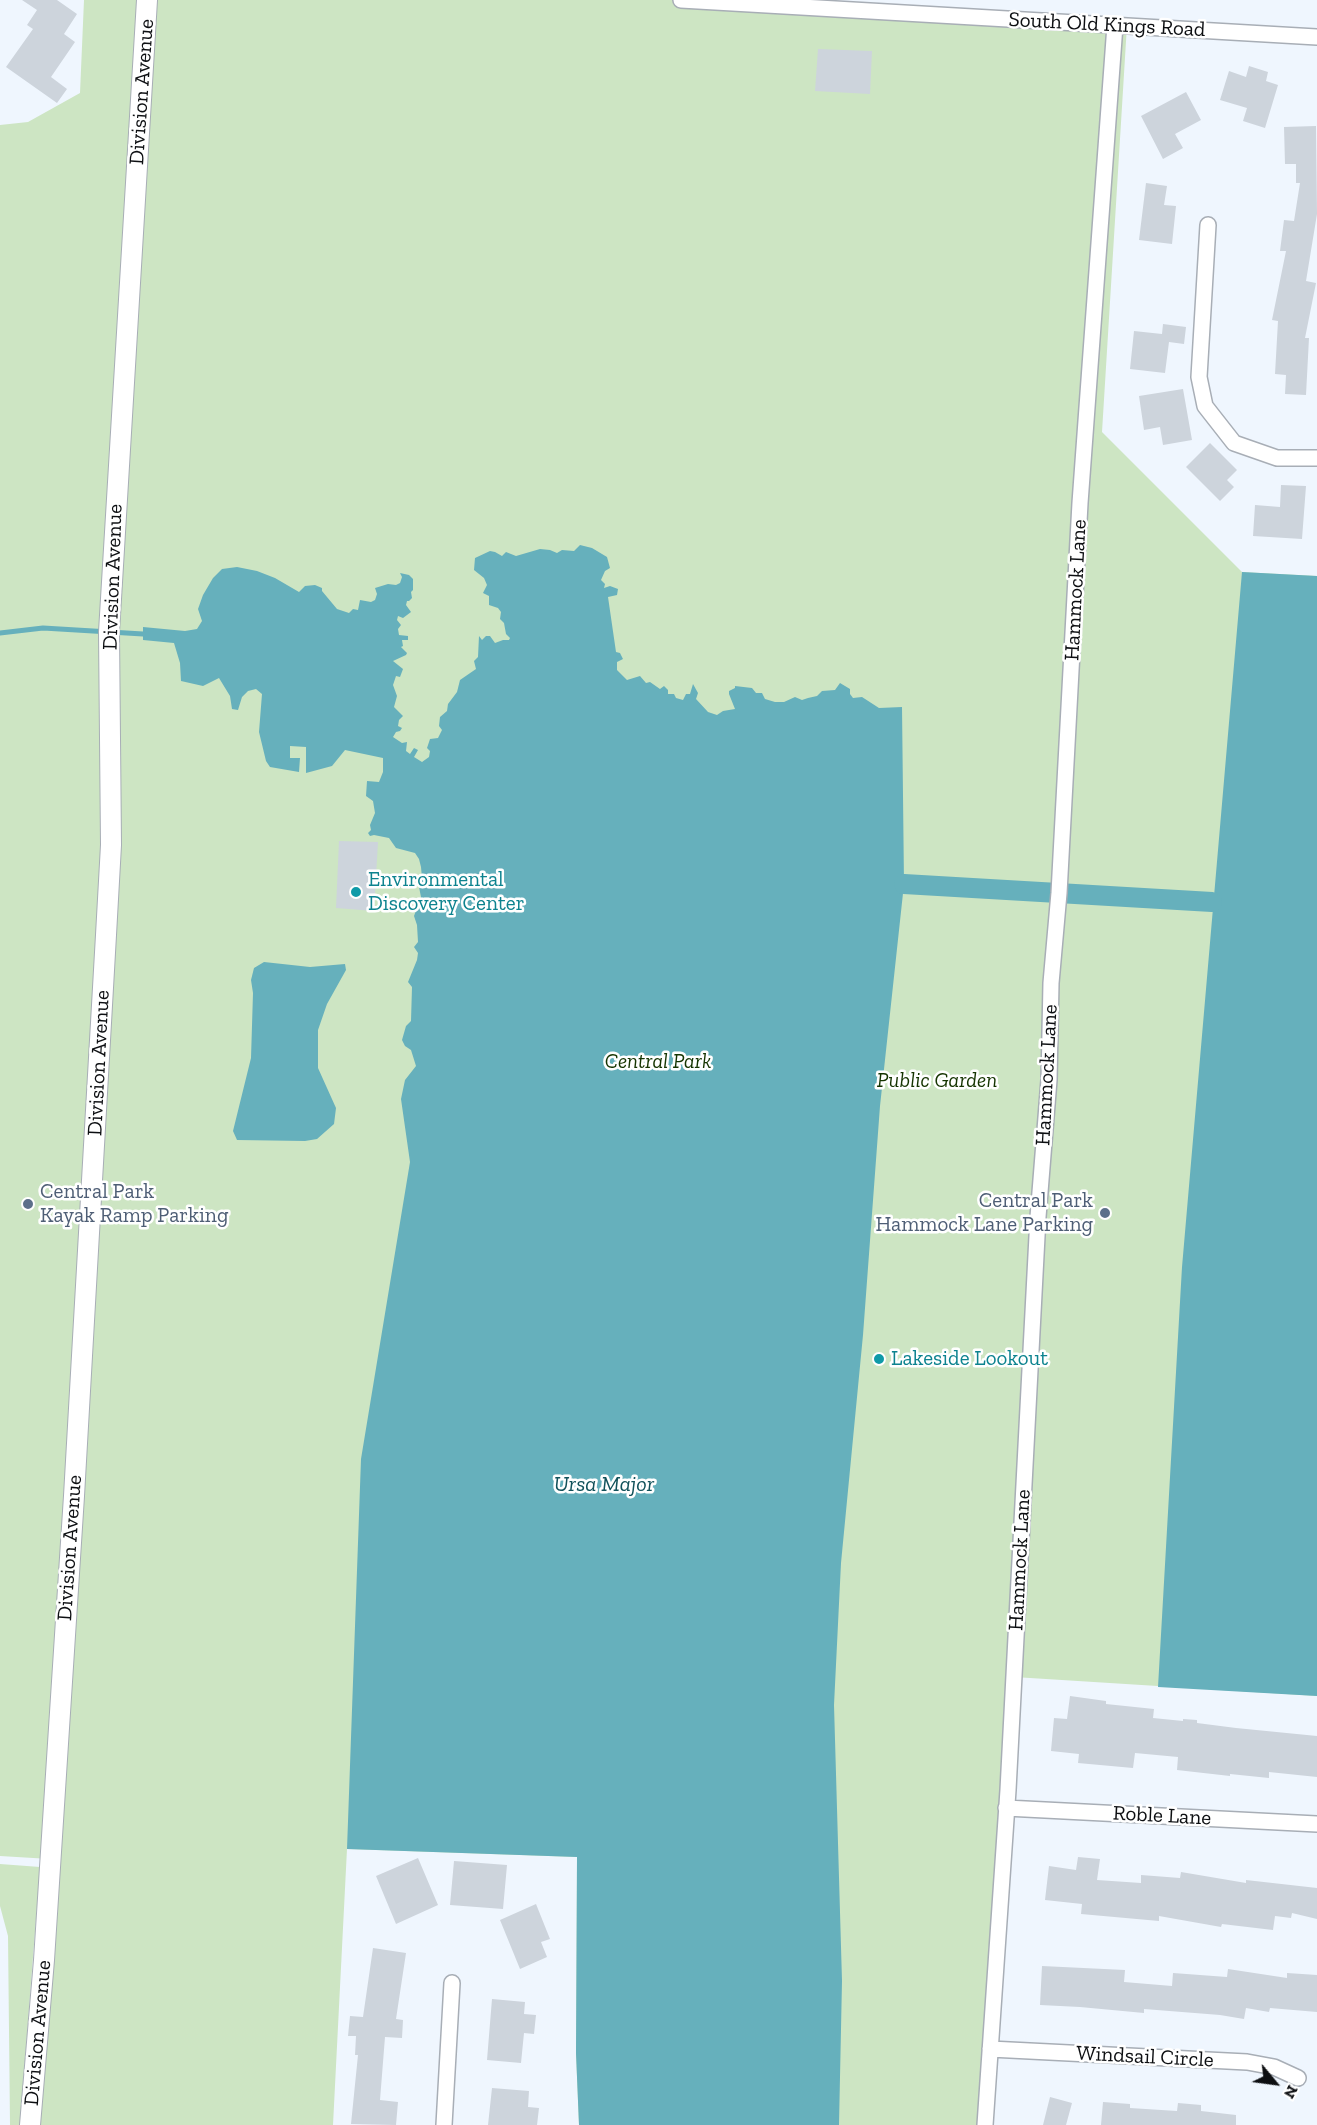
<!DOCTYPE html>
<style>
body{margin:0}
#map{position:relative;width:1317px;height:2125px;overflow:hidden;background:#eff6fe;font-family:"Zilla Slab",serif}
canvas{display:block}
.north{position:absolute;left:1245px;top:2053px;width:60px;height:60px;-webkit-text-stroke:4px #fff;paint-order:stroke;rotate:119deg;font-size:16px;font-weight:700;line-height:24px;text-align:center;color:#0d0f12}
.north::after{content:'';display:block;margin:auto;width:21px;height:27px;background:#0d0f12;clip-path:polygon(50% 0,100% 100%,50% 72%,0 100%)}
</style>
<div id="map">
<canvas width="1317" height="2125"></canvas>
<div class="north">N</div>
</div>
<script>
const c = document.querySelector('canvas').getContext('2d');
c.lineJoin = 'round';
function fillPath(path, color) {
  c.fillStyle = color;
  c.fill(path, 'evenodd');
}
function toPath(rows) {
  const path = new Path2D();
  for (const r of rows) {
    path.moveTo(r[0], r[1]);
    for (let i = 2; i < r.length; i += 2) path.lineTo(r[i], r[i + 1]);
  }
  return path;
}
function strokePath(path, color, width, dash) {
  c.strokeStyle = color;
  c.lineWidth = width;
  c.lineCap = dash ? 'butt' : 'round';
  c.setLineDash(dash || []);
  c.stroke(path);
}
function label(font, color, halo, rows, align = 'center') {
  c.font = font + ' "Zilla Slab",serif';
  c.lineWidth = 5;
  c.setLineDash([]);
  c.textBaseline = 'middle';
  c.strokeStyle = halo;
  c.fillStyle = color;
  for (const [text, x, y, turn = 0] of rows) {
    c.save();
    c.translate(x, y);
    c.rotate((+turn || 0) * Math.PI / 180);
    c.textAlign = isNaN(turn) ? turn : align;
    if (halo) c.strokeText(text, 0, 0);
    c.fillText(text, 0, 0);
    c.restore();
  }
}
const green = toPath([
 [84,0,688,0,1127,25,1102,432,1242,572,1317,576,1317,1696,1014,1677,985,2125,579,2125,576,2053,577,1857,347,1849,333,2125,30,2125,50,1859,0,1856,0,125,28,122,80,93],
 [0,1864,40,1867,20,2125,10,2125,8,1936,0,1906]
]);
const water = toPath([
 [580,545,592,548,607,557,610,568,605,571,601,580,605,584,604,588,610,586,618,589,617,595,608,597,616,652,620,653,623,659,617,662,617,670,627,680,640,676,646,683,650,682,660,689,664,686,668,690,668,694,674,694,676,698,683,700,686,694,690,694,693,684,698,693,696,699,708,712,717,715,723,711,735,709,729,694,729,691,735,688,735,686,752,688,756,693,762,693,765,699,775,702,784,702,795,697,802,700,808,698,817,696,822,691,835,690,840,683,850,689,850,694,853,698,862,697,879,708,902,707,904,884,880,1106,863,1335,841,1563,834,1705,842,1981,839,2125,579,2125,576,2053,577,1857,347,1849,361,1459,410,1162,401,1099,405,1080,416,1066,411,1050,405,1046,402,1040,406,1026,411,1021,412,987,408,982,417,960,418,953,414,947,418,942,417,925,414,916,421,897,419,887,422,878,421,867,419,859,415,853,396,848,389,838,374,835,370,836,368,833,371,830,370,825,375,813,373,801,366,796,367,781,379,782,383,772,383,758,345,750,332,766,306,773,306,747,290,746,290,758,300,758,299,772,270,767,266,761,259,732,262,694,256,689,248,691,242,697,238,710,232,709,230,696,219,678,203,686,181,681,180,663,174,643,143,640,143,627,185,631,197,629,202,621,198,609,203,595,213,578,222,569,237,567,257,571,275,578,299,592,305,586,315,585,322,588,322,591,337,609,349,613,353,609,358,610,360,600,371,602,375,600,377,594,375,588,388,584,396,585,400,583,402,577,400,573,409,575,413,579,413,590,411,592,412,598,409,601,407,601,406,605,411,612,403,618,398,616,397,620,401,625,398,629,399,635,408,636,408,640,402,640,403,646,401,647,407,653,406,655,393,661,403,669,400,677,396,676,393,685,397,696,394,707,403,716,399,720,398,726,402,728,400,731,396,732,393,737,402,743,407,742,406,751,410,754,414,748,418,750,414,757,422,762,429,757,430,751,427,748,430,739,438,738,442,730,439,726,440,717,447,711,448,704,457,692,460,680,476,669,474,661,478,657,479,636,482,640,486,636,490,636,495,643,503,640,509,640,510,638,506,634,504,623,500,619,501,612,498,608,489,605,489,596,483,593,487,585,484,578,474,570,475,558,490,551,495,552,502,556,506,552,516,556,540,549,550,550,557,553,562,550,574,551],
 [1242,572,1317,576,1317,1696,1158,1687,1182,1267],
 [264,962,310,967,345,964,346,970,327,1004,318,1030,318,1068,336,1108,334,1124,317,1139,305,1141,237,1140,233,1131,251,1058,253,993,251,980,254,968]
]);
const stream = toPath([
 [0,633,43,628,143,634]
]);
const canal = toPath([
 [904,884,1212,902]
]);
const building = toPath([
 [22,0,57,0,77,14,64,34,75,42,51,77,67,89,57,103,6,67,33,29,27,25,37,10],
 [818,49,872,51,870,94,815,91],
 [1249,66,1268,72,1266,81,1278,85,1265,128,1243,121,1247,108,1220,100,1229,71,1246,77],
 [1186,92,1201,120,1175,134,1183,148,1163,159,1141,116],
 [1316,126,1317,214,1306,281,1316,283,1305,338,1309,338,1306,395,1285,394,1286,375,1275,374,1278,321,1272,320,1286,251,1280,251,1284,220,1294,221,1300,183,1296,183,1296,164,1285,164,1284,127],
 [1146,183,1167,186,1164,205,1176,206,1172,244,1139,240],
 [1163,324,1186,327,1184,344,1169,342,1165,373,1130,369,1134,331,1162,334],
 [1183,389,1192,440,1163,445,1160,427,1144,430,1139,396],
 [1210,443,1237,470,1227,480,1234,487,1220,501,1186,467],
 [1281,485,1306,486,1302,539,1253,536,1255,505,1280,507],
 [339,841,378,842,374,911,336,908],
 [1070,1696,1106,1701,1106,1704,1154,1709,1153,1718,1183,1721,1183,1719,1197,1720,1197,1723,1236,1728,1317,1736,1317,1777,1269,1772,1269,1778,1230,1774,1230,1776,1177,1770,1178,1757,1135,1753,1133,1768,1078,1763,1079,1754,1051,1751,1054,1718,1067,1719],
 [1078,1857,1100,1859,1097,1880,1141,1883,1141,1875,1180,1878,1181,1872,1246,1883,1246,1880,1317,1888,1317,1919,1292,1913,1291,1918,1275,1916,1273,1930,1222,1924,1221,1927,1159,1916,1159,1921,1081,1914,1082,1904,1045,1900,1049,1866,1076,1870],
 [418,1858,438,1905,396,1924,376,1876],
 [454,1861,507,1865,503,1909,450,1905],
 [536,1904,550,1939,541,1942,547,1957,520,1969,500,1920],
 [373,1948,406,1953,396,2019,403,2020,402,2038,385,2037,380,2100,398,2102,396,2125,351,2124,358,2055,355,2055,356,2036,348,2036,350,2016,363,2017],
 [1042,1966,1125,1970,1124,1982,1172,1986,1173,1973,1227,1977,1228,1969,1287,1978,1287,1973,1317,1975,1317,2012,1270,2008,1269,2012,1246,2008,1244,2019,1220,2015,1144,2009,1144,2013,1080,2007,1040,2005],
 [492,1999,525,2002,524,2014,536,2015,534,2034,524,2033,521,2063,487,2060],
 [492,2088,529,2091,528,2107,539,2108,537,2125,488,2125],
 [1050,2097,1072,2103,1066,2125,1043,2125],
 [1103,2102,1130,2104,1130,2108,1177,2111,1178,2103,1201,2105,1201,2111,1236,2115,1236,2125,1101,2125]
]);
const minor = toPath([
 [681,0,1317,37],
 [1208,225,1199,377,1205,406,1234,443,1277,458,1317,458],
 [1006,1808,1317,1824],
 [990,2049,1247,2062,1274,2067,1298,2078],
 [444,2125,452,1983],
 [985,2125,1008,1790,1038,1217,1049,1080,1051,983,1059,893,1080,503,1115,25]
]);
const tertiary = toPath([
 [30,2125,44,1960,74,1496,106,935,111,845,109,632,147,0]
]);
const markers = [
 [356,892,6,"#0f9aa8"],
 [28,1204,6,"#5c6f8a"],
 [1105,1213,6,"#5c6f8a"],
 [879,1359,6,"#0f9aa8"]
];
const streetNames = [
 ["South Old Kings Road",1107,25,3],
 ["Division Avenue",142,92,-86],
 ["Division Avenue",113,577,-88],
 ["Hammock Lane",1076,590,-87],
 ["Division Avenue",99,1063,-87],
 ["Hammock Lane",1047,1075,-87],
 ["Division Avenue",70,1548,-86],
 ["Hammock Lane",1020,1560,-87],
 ["Roble Lane",1162,1816,3],
 ["Division Avenue",38,2033,-85],
 ["Windsail Circle",1145,2057,3]
];
const cultureNames = [
 ["Environmental",368,880],
 ["Discovery Center",368,904],
 ["Lakeside Lookout",891,1359]
];
const parkNames = [
 ["Central Park",658,1062],
 ["Public Garden",937,1081]
];
const serviceNames = [
 ["Central Park",40,1192],
 ["Kayak Ramp Parking",40,1216],
 ["Central Park",1093,1201,"right"],
 ["Hammock Lane Parking",1093,1225,"right"]
];
const waterNames = [
 ["Ursa Major",604,1485]
];
fillPath(green, '#cde5c3');
fillPath(water, '#66b0bc');
strokePath(stream, '#66b0bc', 5);
strokePath(canal, '#66b0bc', 20);
fillPath(building, '#cdd4dc');
strokePath(minor, '#a8aeb6', 18);
strokePath(tertiary, '#a8aeb6', 22);
strokePath(minor, '#fff', 15);
strokePath(tertiary, '#fff', 20);
for (const [x, y, r, color] of markers) {
  const dot = new Path2D();
  dot.arc(x, y, r, 0, 2 * Math.PI);
  c.fillStyle = color;
  c.fill(dot);
  strokePath(dot, '#fff', 2);
}
label('21px', '#0d0f12', '#fff', streetNames);
label('21px', '#0d838f', '#fff', cultureNames, 'left');
label('italic 21px', '#153401', '#fff', parkNames);
label('21px', '#4e5e75', '#fff', serviceNames, 'left');
label('italic 22px', '#12525b', '#fff', waterNames);
</script>
